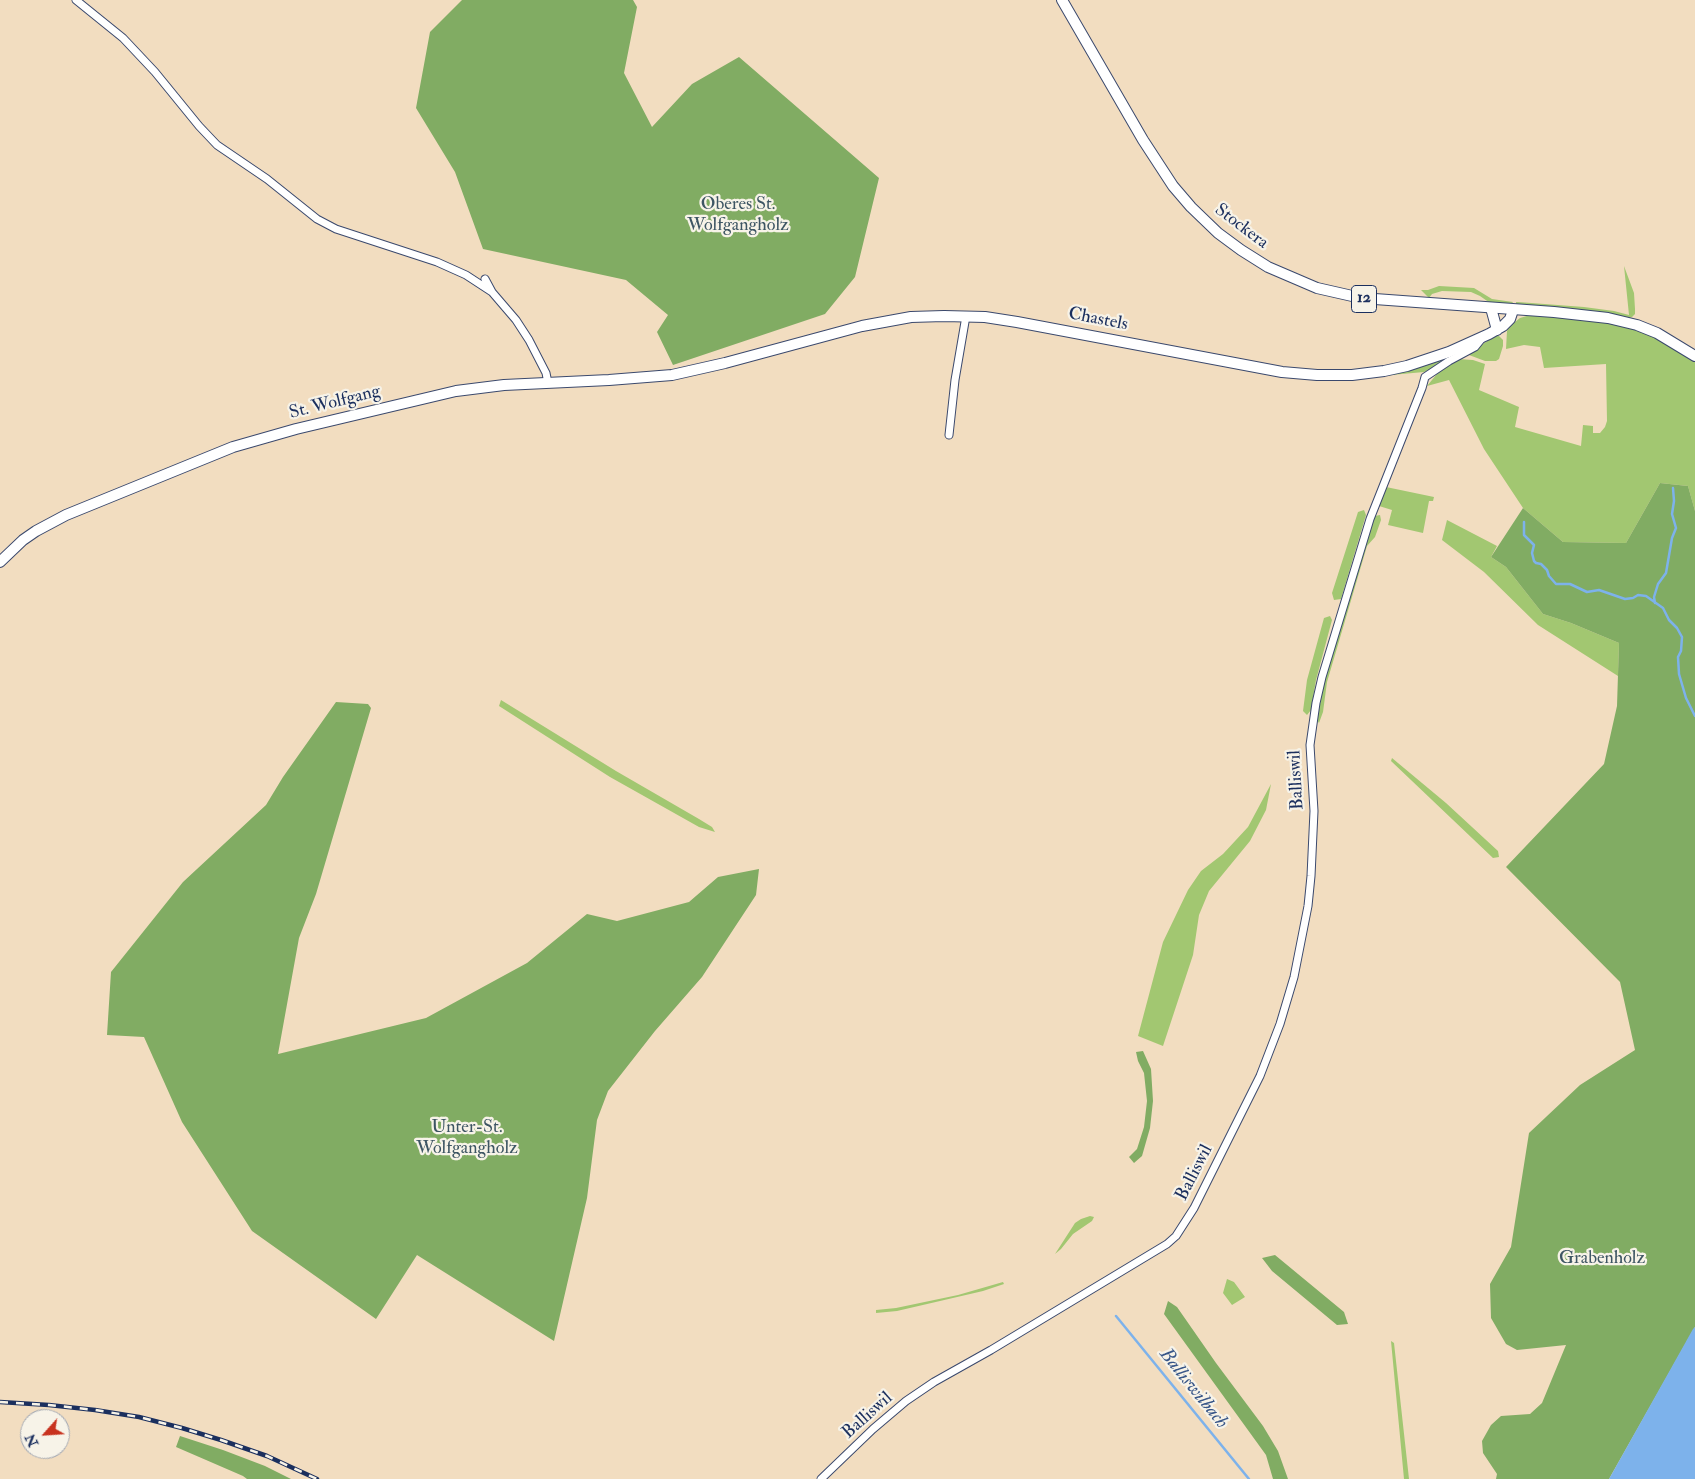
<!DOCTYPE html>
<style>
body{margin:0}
#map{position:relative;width:1695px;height:1479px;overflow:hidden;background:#f2ddc0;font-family:"IM FELL Double Pica",serif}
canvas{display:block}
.north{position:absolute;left:20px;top:1409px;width:50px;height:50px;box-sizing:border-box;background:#f7f3e8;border:1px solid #9fa5b1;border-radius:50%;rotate:244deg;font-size:14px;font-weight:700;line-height:20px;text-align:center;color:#1b2f5e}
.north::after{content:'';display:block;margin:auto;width:18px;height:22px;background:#c8321e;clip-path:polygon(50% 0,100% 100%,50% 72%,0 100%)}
</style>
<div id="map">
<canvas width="1695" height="1479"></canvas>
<div class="north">N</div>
</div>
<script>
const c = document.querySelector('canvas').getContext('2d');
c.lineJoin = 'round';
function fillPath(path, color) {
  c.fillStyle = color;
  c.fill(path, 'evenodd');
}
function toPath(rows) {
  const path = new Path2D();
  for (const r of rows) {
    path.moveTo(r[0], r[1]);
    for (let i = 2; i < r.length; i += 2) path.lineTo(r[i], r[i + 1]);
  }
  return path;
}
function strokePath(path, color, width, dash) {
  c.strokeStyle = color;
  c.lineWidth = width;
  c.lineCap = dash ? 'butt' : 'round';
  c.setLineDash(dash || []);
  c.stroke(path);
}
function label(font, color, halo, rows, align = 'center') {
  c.font = font + ' "IM FELL Double Pica",serif';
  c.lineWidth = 4.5;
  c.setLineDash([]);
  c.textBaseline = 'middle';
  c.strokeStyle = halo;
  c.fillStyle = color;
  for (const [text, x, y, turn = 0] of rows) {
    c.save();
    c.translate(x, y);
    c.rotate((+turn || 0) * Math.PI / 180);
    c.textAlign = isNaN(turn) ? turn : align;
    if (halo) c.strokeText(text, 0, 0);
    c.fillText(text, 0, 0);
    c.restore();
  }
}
const green = toPath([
 [1624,266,1634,293,1635,309,1635,314,1632,317,1628,318,1516,305,1516,302,1518,302,1584,307,1614,311,1629,315],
 [1439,286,1474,288,1492,299,1513,302,1511,305,1490,303,1480,296,1471,292,1442,291,1432,294,1429,298,1421,290,1428,290],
 [1530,315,1597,320,1636,329,1655,336,1695,361,1695,511,1688,486,1660,483,1626,543,1563,542,1523,508,1484,449,1449,380,1427,386,1441,369,1458,359,1473,360,1485,364,1479,390,1519,407,1515,427,1581,446,1583,425,1593,426,1593,433,1600,433,1605,427,1607,421,1606,364,1544,368,1540,347,1524,345,1506,349,1507,331,1510,326,1520,318],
 [1495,336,1499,336,1503,340,1503,346,1499,359,1496,361,1485,361,1469,355,1469,353],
 [1474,345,1437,366,1424,372,1380,376],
 [1386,487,1434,497,1433,501,1429,501,1423,533,1388,525,1392,510,1379,506],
 [1364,510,1366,515,1341,599,1334,600,1332,593,1358,512],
 [1380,515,1381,520,1375,537,1367,546,1327,682,1323,712,1319,723,1317,720,1325,678,1375,516],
 [1447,520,1497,546,1491,557,1506,567,1543,614,1571,623,1619,643,1618,676,1538,625,1484,572,1442,540],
 [1330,616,1332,620,1316,680,1311,710,1307,715,1303,711,1307,680,1324,618],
 [501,700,616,771,699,819,712,827,715,832,699,827,610,777,499,706],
 [1392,758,1446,803,1498,851,1499,857,1493,858,1391,761],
 [1271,784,1266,810,1250,841,1209,891,1199,915,1193,955,1163,1046,1138,1036,1163,942,1188,890,1201,871,1223,854,1248,827],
 [1090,1216,1094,1217,1092,1221,1073,1234,1061,1249,1055,1254,1075,1223,1081,1219],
 [1227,1279,1234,1282,1245,1297,1232,1305,1223,1293],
 [1003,1282,1004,1284,983,1291,897,1311,876,1313,876,1310,896,1308,958,1295],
 [1391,1341,1394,1343,1409,1479,1404,1479]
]);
const forest = toPath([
 [462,0,633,0,637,7,624,73,652,127,692,84,739,57,879,178,855,277,825,314,673,365,657,332,668,315,626,280,483,249,455,172,416,108,430,32],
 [1660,483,1688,486,1695,511,1695,1327,1609,1479,1496,1479,1497,1474,1483,1453,1482,1441,1491,1425,1501,1416,1530,1414,1542,1403,1566,1345,1517,1350,1506,1344,1491,1318,1490,1284,1511,1247,1529,1133,1580,1085,1635,1050,1620,982,1506,867,1604,764,1617,706,1619,643,1571,623,1543,614,1506,567,1491,557,1523,508,1563,542,1626,543],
 [336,702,368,704,371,708,316,894,299,938,278,1054,426,1018,527,963,587,914,617,921,689,902,718,877,759,869,756,895,702,977,655,1031,608,1091,597,1120,587,1198,554,1341,417,1255,376,1319,252,1231,182,1122,144,1037,107,1035,111,972,183,882,266,805,283,777],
 [1143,1051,1151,1069,1153,1101,1150,1128,1142,1156,1134,1163,1129,1157,1137,1149,1144,1127,1147,1101,1144,1073,1138,1061,1136,1052],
 [1275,1255,1344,1312,1348,1324,1337,1325,1272,1271,1262,1258],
 [1168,1301,1177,1307,1216,1363,1263,1426,1278,1451,1288,1479,1273,1479,1266,1455,1164,1314],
 [180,1436,223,1450,265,1466,291,1479,247,1479,243,1476,176,1447]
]);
const water = toPath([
 [1695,1327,1695,1479,1609,1479,1693,1329]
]);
const stream = toPath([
 [1524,522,1524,535,1534,545,1532,553,1534,561,1536,563,1541,564,1547,570,1549,576,1556,584,1570,584,1587,592,1599,590,1625,599,1633,598,1638,595,1646,596,1663,608,1669,620,1677,628,1682,637,1681,651,1678,657,1679,674,1686,698,1695,716],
 [1655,603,1654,597,1658,584,1666,573,1672,538,1676,528,1672,514,1674,501,1673,488],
 [1116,1316,1249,1479]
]);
const minor = toPath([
 [76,0,123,38,155,72,199,126,217,145,267,179,317,219,336,229,437,262,466,275,492,292,516,320,529,340,546,373,548,383],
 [485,279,492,292],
 [949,435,955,380,966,316],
 [821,1479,873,1429,906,1401,934,1382,991,1350,1167,1244,1176,1236,1194,1208,1260,1076,1280,1024,1294,977,1308,906,1311,876,1314,811,1310,745,1316,703,1322,677,1370,519,1422,388,1425,377,1449,361,1475,347,1483,337]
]);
const secondary = toPath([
 [1491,308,1497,330],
 [0,562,23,540,36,531,66,515,233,447,296,429,456,391,504,385,609,380,672,375,725,363,862,326,911,317,944,316,985,317,1017,322,1282,372,1317,375,1352,375,1384,371,1407,366,1449,352,1489,334,1503,326,1510,319,1513,310]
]);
const primary = toPath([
 [1062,0,1143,140,1173,186,1191,207,1218,233,1241,250,1268,267,1317,288,1361,298,1554,312,1608,318,1637,325,1657,333,1695,356]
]);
const rail = toPath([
 [0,1402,49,1405,95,1410,139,1417,182,1428,221,1440,267,1456,317,1479]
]);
const shields = [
 [1364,299,25]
];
const shieldNames = [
 ["12",1364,299]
];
const parkNames = [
 ["Oberes St.",738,205],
 ["Wolfgangholz",738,226],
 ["Unter-St.",467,1128],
 ["Wolfgangholz",467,1149],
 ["Grabenholz",1602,1259]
];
const streetNames = [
 ["Stockera",1241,227,37],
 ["Chastels",1098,320,11],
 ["St. Wolfgang",335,403,-14],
 ["Balliswil",1297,780,-93],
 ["Balliswil",1195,1173,-63],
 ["Balliswil",868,1416,-42]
];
const waterNames = [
 ["Balliswilbach",1193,1389,51]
];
fillPath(green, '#a2c771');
fillPath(forest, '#81ac63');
fillPath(water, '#7db2eb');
strokePath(stream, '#7db2eb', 2.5);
strokePath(minor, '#3b496d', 9);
strokePath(secondary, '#3b496d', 12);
strokePath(primary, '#3b496d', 12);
strokePath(minor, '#fff', 7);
strokePath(secondary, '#fff', 10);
strokePath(primary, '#fff', 10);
strokePath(rail, '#1b2f5e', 4.5);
strokePath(rail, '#f7f3e8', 2.5, [8]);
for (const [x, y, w] of shields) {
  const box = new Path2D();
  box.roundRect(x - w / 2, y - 13.5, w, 27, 4);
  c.fillStyle = '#f7f3e8';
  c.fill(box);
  strokePath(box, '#1b2f5e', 1);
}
label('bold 16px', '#1b2f5e', null, shieldNames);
label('18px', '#3d5563', '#f7f3e8', parkNames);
label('18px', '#1b2f5e', '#f7f3e8', streetNames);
label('italic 19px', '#385688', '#f7f3e8', waterNames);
</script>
